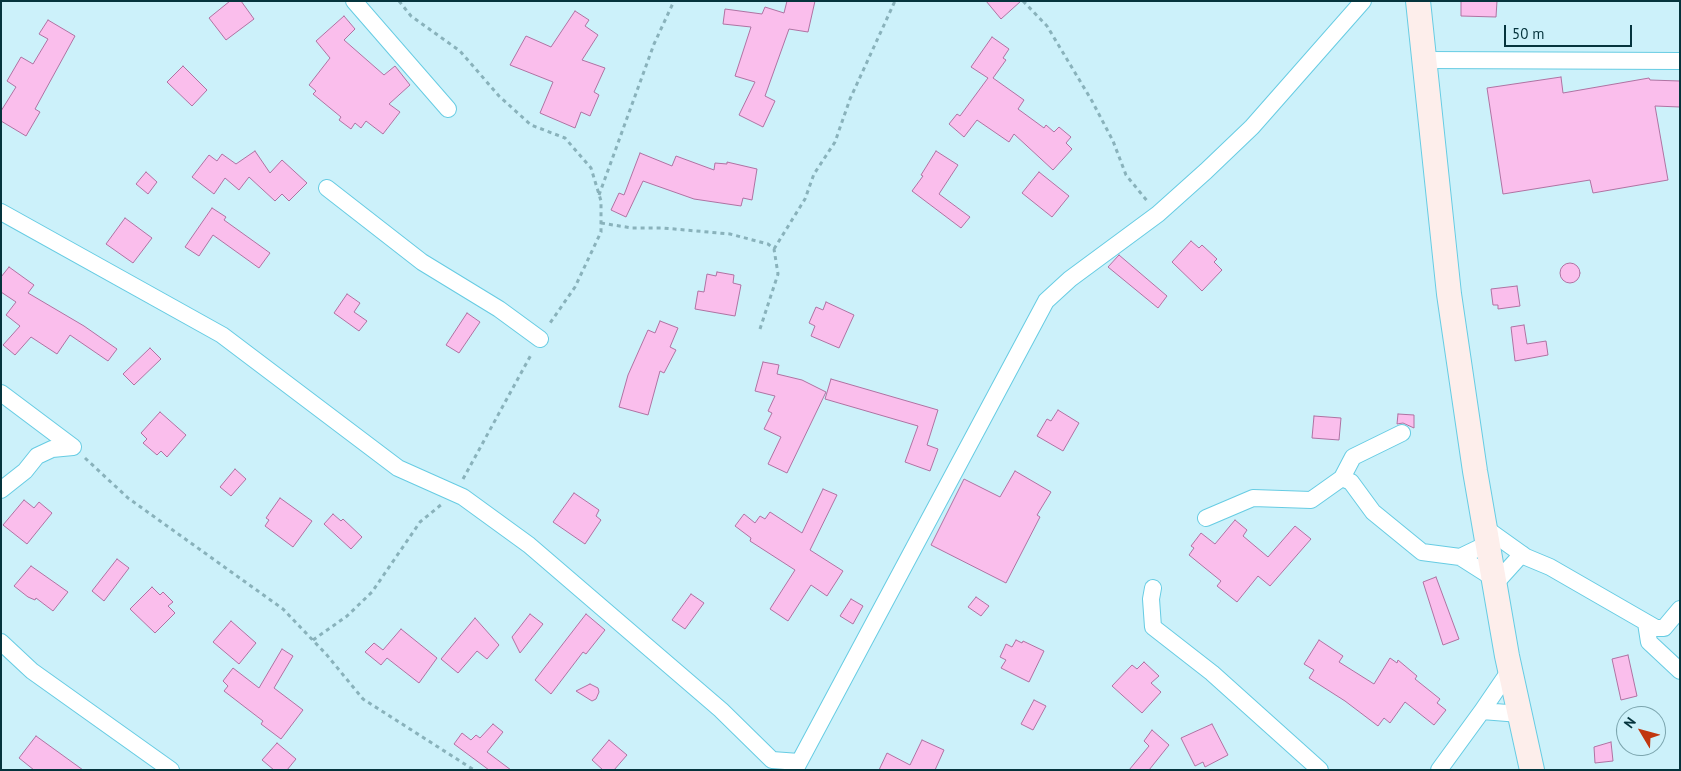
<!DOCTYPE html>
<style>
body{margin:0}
#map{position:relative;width:1681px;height:771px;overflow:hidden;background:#ccf1fa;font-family:"PT Sans",sans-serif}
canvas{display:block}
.frame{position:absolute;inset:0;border:2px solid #05343d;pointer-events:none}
.north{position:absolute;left:1616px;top:706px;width:50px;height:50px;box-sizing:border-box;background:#ccf1fa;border:1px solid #7ca5ae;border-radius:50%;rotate:307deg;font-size:14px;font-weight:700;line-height:20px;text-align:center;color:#05343d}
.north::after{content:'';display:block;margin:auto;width:18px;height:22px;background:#c13710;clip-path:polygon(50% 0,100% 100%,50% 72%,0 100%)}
.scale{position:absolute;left:1504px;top:25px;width:128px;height:22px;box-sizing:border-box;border:2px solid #05343d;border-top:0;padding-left:6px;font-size:15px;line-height:18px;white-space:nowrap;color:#05343d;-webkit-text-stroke:4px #ccf1fa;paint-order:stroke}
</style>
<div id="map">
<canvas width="1681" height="771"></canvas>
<div class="frame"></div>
<div class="north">N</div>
<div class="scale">50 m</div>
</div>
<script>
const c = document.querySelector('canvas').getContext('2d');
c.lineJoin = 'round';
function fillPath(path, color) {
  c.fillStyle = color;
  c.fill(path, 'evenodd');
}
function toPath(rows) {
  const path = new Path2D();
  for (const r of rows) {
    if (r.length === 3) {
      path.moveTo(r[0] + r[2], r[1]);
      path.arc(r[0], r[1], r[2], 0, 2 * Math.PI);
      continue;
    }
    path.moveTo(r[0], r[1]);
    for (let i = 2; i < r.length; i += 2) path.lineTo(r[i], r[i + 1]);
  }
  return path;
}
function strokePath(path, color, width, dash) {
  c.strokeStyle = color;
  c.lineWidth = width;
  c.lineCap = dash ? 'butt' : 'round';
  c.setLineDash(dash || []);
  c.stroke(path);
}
const building = toPath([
 [230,1,241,1,254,19,226,40,209,18,230,1],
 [787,1,815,1,808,32,789,29,765,96,775,101,763,127,739,115,755,82,735,76,751,27,723,24,725,9,762,14,765,7,784,13,787,1],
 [986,1,1021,1,1001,19,986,1],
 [1461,1,1497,1,1496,17,1461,16,1461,1],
 [575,11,589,20,585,26,598,35,582,60,605,68,594,92,599,95,590,116,581,112,575,128,540,113,553,82,510,65,526,36,551,47,575,11],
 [344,16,355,29,344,40,384,75,395,66,410,85,389,104,400,112,383,134,366,121,361,128,355,123,351,129,339,120,341,117,313,94,316,91,309,85,330,58,316,41,344,16],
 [48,20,75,36,35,109,40,112,26,136,1,121,1,111,16,87,7,81,21,57,33,64,48,39,39,34,48,20],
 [992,37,1009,49,1003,58,1006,60,993,78,1024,100,1018,109,1044,128,1046,125,1054,132,1059,127,1071,137,1066,143,1072,149,1053,170,1014,134,1009,142,977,120,964,137,949,124,957,114,960,116,988,78,971,67,992,37],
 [183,66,207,90,192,106,167,82,183,66],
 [1561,77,1563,93,1649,78,1650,80,1680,81,1680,107,1655,106,1668,180,1593,193,1590,180,1503,194,1487,88,1561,77],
 [255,151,270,173,282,160,307,183,289,201,282,194,275,201,249,177,239,190,225,178,214,194,192,177,209,155,217,161,222,154,236,164,255,151],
 [936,151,958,165,939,194,970,217,961,228,912,191,923,176,921,175,936,151],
 [640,153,672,166,676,156,714,170,715,163,727,164,727,162,757,169,752,200,743,198,741,206,694,199,643,181,626,217,611,210,619,193,624,195,640,153],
 [146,172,157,182,148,194,136,184,146,172],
 [1039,172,1069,196,1052,217,1022,193,1039,172],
 [212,208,226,217,224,220,270,253,259,268,213,235,199,256,185,247,212,208],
 [125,218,152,238,133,263,106,244,125,218],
 [1191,241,1199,248,1202,245,1217,259,1214,262,1222,270,1202,291,1172,262,1191,241],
 [1119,255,1167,296,1158,308,1108,267,1119,255],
 [1570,273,10],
 [9,267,34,285,28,293,84,326,117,349,108,361,70,335,57,354,31,337,15,355,3,345,20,326,6,315,16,302,1,292,1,277,9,267],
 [717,272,734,275,733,283,741,285,735,316,695,309,698,291,704,292,707,274,716,276,717,272],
 [1517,286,1520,306,1498,309,1498,305,1493,305,1491,289,1517,286],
 [347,294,360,303,354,312,367,321,359,331,334,313,347,294],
 [826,302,854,315,839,348,811,336,815,326,809,323,816,307,823,310,826,302],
 [467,313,480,322,459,353,446,345,467,313],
 [660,321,678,328,670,347,676,350,664,373,660,371,648,415,619,407,628,375,648,330,655,333,660,321],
 [1524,325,1527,344,1546,341,1548,355,1515,361,1511,327,1524,325],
 [150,348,161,359,134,385,123,374,150,348],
 [763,362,779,365,777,374,802,380,826,392,787,473,768,464,781,437,764,429,772,413,768,411,775,396,755,391,763,362],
 [831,379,938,410,927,445,938,449,930,471,905,462,918,426,825,399,831,379],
 [1058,410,1079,423,1063,451,1037,436,1047,419,1051,421,1058,410],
 [160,412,186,435,167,457,161,451,157,455,143,443,147,439,141,433,160,412],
 [1398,414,1414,415,1414,428,1403,423,1397,424,1398,414],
 [1314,416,1341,418,1339,440,1312,438,1314,416],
 [235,469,246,479,231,496,220,487,235,469],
 [1015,471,1051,492,1037,515,1040,517,1006,583,931,545,964,479,1000,497,1015,471],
 [823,489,837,495,810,550,843,571,827,596,811,585,788,621,770,609,795,570,750,541,751,538,735,526,744,514,755,523,760,516,765,519,770,512,802,533,823,489],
 [574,493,599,510,596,516,601,520,585,544,553,522,574,493],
 [280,498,312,521,293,547,265,526,269,520,266,518,280,498],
 [24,500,34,508,39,502,52,513,27,544,3,525,24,500],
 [333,514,341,521,343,519,362,537,351,549,324,524,333,514],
 [1235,520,1247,530,1243,536,1268,557,1295,526,1311,539,1270,586,1258,576,1237,602,1217,586,1221,581,1189,555,1194,548,1191,546,1201,533,1215,544,1235,520],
 [117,559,129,568,104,601,92,591,117,559],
 [31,566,68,592,53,611,36,598,35,600,28,597,14,586,31,566],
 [1436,577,1459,639,1443,645,1423,582,1436,577],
 [152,587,160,595,163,592,173,602,168,606,175,613,155,633,130,609,152,587],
 [691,594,704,603,685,629,672,620,691,594],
 [976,597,989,606,981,616,968,607,976,597],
 [851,599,863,606,853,624,840,616,851,599],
 [530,614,543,624,520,653,512,637,530,614],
 [586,614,605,630,586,654,583,652,551,694,535,680,586,614],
 [475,618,499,645,487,659,477,651,458,673,441,659,475,618],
 [231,621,256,643,239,664,213,642,231,621],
 [401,629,437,658,419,683,387,658,381,665,365,652,374,643,383,650,401,629],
 [1016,640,1022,643,1023,641,1044,651,1029,682,1001,668,1006,660,1000,657,1006,644,1012,647,1016,640],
 [1319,640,1343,656,1339,662,1374,684,1390,658,1397,663,1398,660,1417,676,1415,679,1440,699,1437,703,1446,710,1434,725,1405,702,1390,723,1384,718,1378,726,1345,701,1309,678,1314,670,1304,664,1319,640],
 [282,649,293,656,274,688,303,710,281,739,261,724,263,721,224,691,228,686,223,681,233,668,259,688,282,649],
 [1628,655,1637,696,1621,700,1612,659,1628,655],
 [1144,662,1159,676,1151,683,1161,692,1142,713,1112,686,1132,665,1137,669,1144,662],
 [590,684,598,688,599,692,596,699,592,701,576,691,590,684],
 [1034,700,1046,706,1033,730,1021,724,1034,700],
 [493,724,503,732,487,752,511,770,489,770,454,744,462,733,471,740,476,735,480,738,493,724],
 [1212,724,1228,755,1205,767,1203,762,1195,766,1181,738,1212,724],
 [1152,730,1169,745,1149,770,1129,770,1149,746,1144,741,1152,730],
 [36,736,83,770,34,770,19,758,36,736],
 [609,740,627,755,614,770,603,770,592,760,609,740],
 [922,740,944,750,935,770,879,770,887,753,910,765,922,740],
 [1611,742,1613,761,1595,763,1594,747,1611,742],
 [277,743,296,759,287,770,274,770,262,760,277,743]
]);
const path = toPath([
 [399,1,411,16,460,51,499,96,531,125,565,138,591,168,601,201,601,232,575,287,548,326],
 [1023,1,1047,26,1092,101,1113,141,1126,175,1148,202],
 [599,195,654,44,674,1],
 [601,223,632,228,663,228,730,234,768,244,774,249,778,274,759,332],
 [774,249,805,199,814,174,835,142,850,99,895,1],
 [85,458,128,498,283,609,326,654,363,699,474,770],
 [463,479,532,353],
 [313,640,347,616,372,592,420,522,442,504]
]);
const street = toPath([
 [354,1,448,109],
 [1424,60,1680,61],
 [327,188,422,262,499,309,540,339],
 [1,212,222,335,398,468,463,497,529,545,721,710,772,760,799,762],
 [1,393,73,447],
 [1342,478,1353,457,1402,433],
 [1,490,25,471,37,456,52,449,73,447],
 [1206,518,1253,498,1311,500,1342,478,1351,482,1373,512,1422,552,1460,557],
 [1484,527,1526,557,1550,567,1656,628,1664,628,1680,609],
 [1487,544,1460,557,1493,578],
 [1494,585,1522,554],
 [1153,588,1151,599,1153,627,1212,673,1320,770],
 [1646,623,1649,642,1680,671],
 [1,642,32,671,171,770],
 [1510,670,1482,711,1520,714],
 [795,770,1046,301,1070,279,1158,214,1206,171,1252,127,1363,1],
 [1439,770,1482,711]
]);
const secondary = toPath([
 [1418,1,1449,294,1475,471,1507,656,1532,770]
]);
fillPath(building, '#fabeec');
strokePath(building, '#af72a2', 1);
strokePath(street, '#67cce3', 18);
strokePath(secondary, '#67cce3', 26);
strokePath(path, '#89b2bb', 3, [4, 4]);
strokePath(street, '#fff', 16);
strokePath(secondary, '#fdeeeb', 24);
</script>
